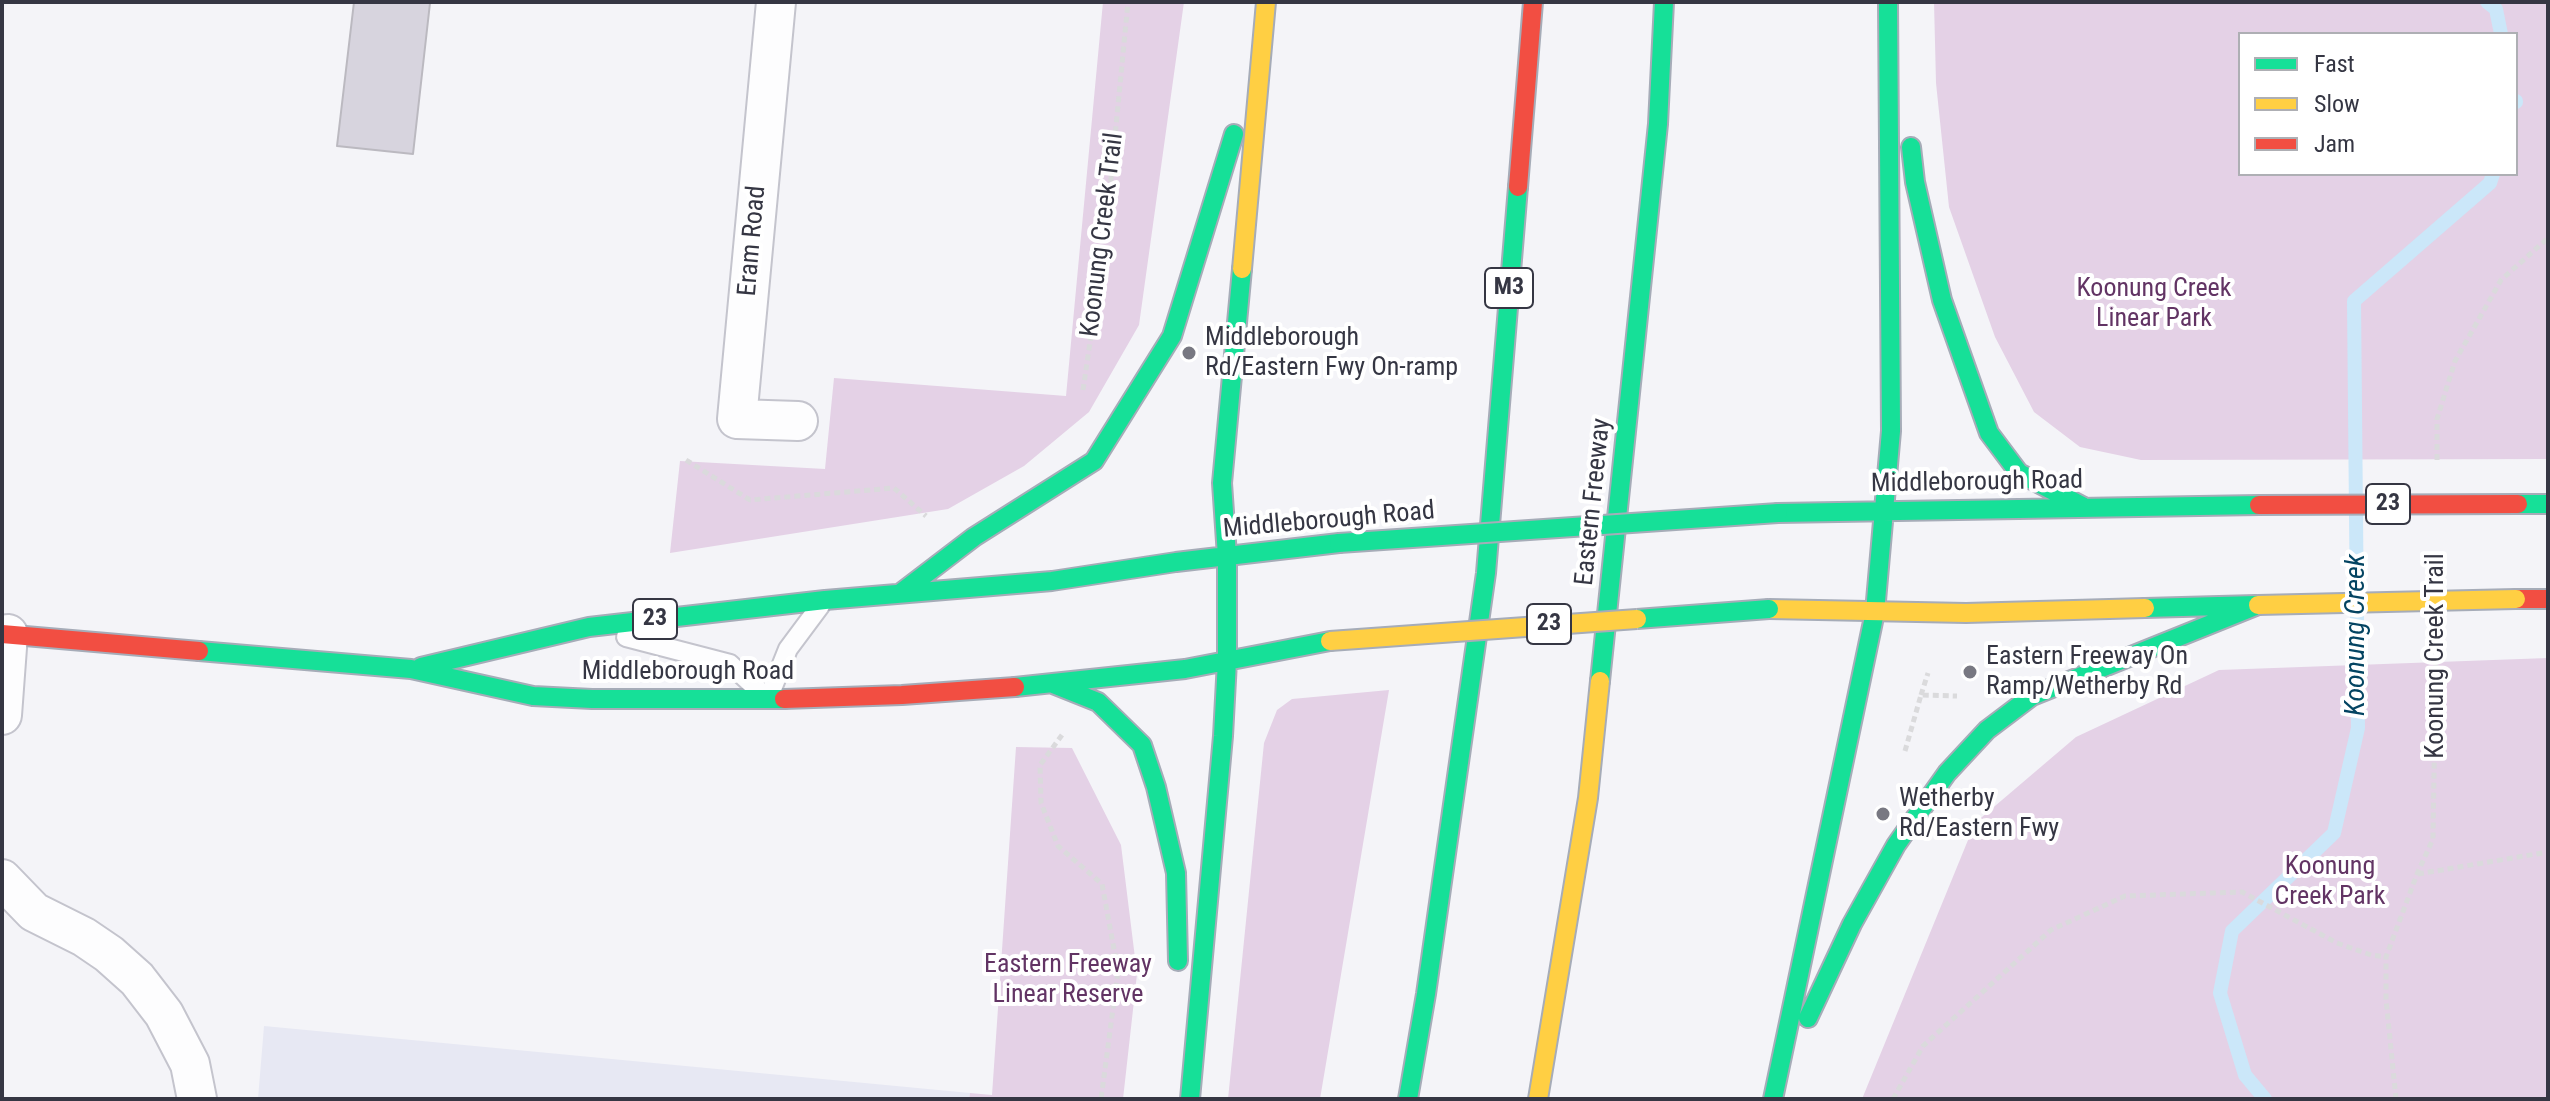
<!DOCTYPE html>
<style>
body{margin:0}
#map{position:relative;width:2550px;height:1101px;overflow:hidden;background:#f4f4f8;font-family:"Roboto Condensed",sans-serif}
canvas{display:block}
.frame{position:absolute;inset:0;border:4px solid #353643;pointer-events:none}
.legend{position:absolute;left:2238px;top:32px;width:280px;height:144px;box-sizing:border-box;background:#fff;border:2px solid #aeafb4;margin:0;padding:10px 14px;list-style:none;font-size:24px;color:#353643}
.legend li{display:flex;align-items:center;gap:16px;height:40px}
.legend b{width:40px;border:2px solid #aeafb4}
</style>
<div id="map">
<canvas width="2550" height="1101"></canvas>
<div class="frame"></div>
<ul class="legend">
<li><b style="height:10px;background:#16e098"></b>Fast</li>
<li><b style="height:10px;background:#ffcf43"></b>Slow</li>
<li><b style="height:10px;background:#f24e42"></b>Jam</li>
</ul>
</div>
<script>
const c = document.querySelector('canvas').getContext('2d');
c.lineJoin = 'round';
function fillPath(path, color) {
  c.fillStyle = color;
  c.fill(path, 'evenodd');
}
function toPath(rows) {
  const path = new Path2D();
  for (const r of rows) {
    path.moveTo(r[0], r[1]);
    for (let i = 2; i < r.length; i += 2) path.lineTo(r[i], r[i + 1]);
  }
  return path;
}
function strokePath(path, color, width, dash) {
  c.strokeStyle = color;
  c.lineWidth = width;
  c.lineCap = dash ? 'butt' : 'round';
  c.setLineDash(dash || []);
  c.stroke(path);
}
function label(font, color, halo, rows, align = 'center') {
  c.font = font + ' "Roboto Condensed",sans-serif';
  c.lineWidth = 8;
  c.setLineDash([]);
  c.textBaseline = 'middle';
  c.strokeStyle = halo;
  c.fillStyle = color;
  for (const [text, x, y, turn = 0] of rows) {
    c.save();
    c.translate(x, y);
    c.rotate((+turn || 0) * Math.PI / 180);
    c.textAlign = isNaN(turn) ? turn : align;
    if (halo) c.strokeText(text, 0, 0);
    c.fillText(text, 0, 0);
    c.restore();
  }
}
const built = toPath([
 [264,1026,970,1093,969,1099,258,1099]
]);
const green = toPath([
 [1103,2,1184,2,1139,325,1089,412,1024,466,948,509,670,553,680,461,825,469,834,378,1066,396],
 [1934,2,2548,2,2548,459,2141,460,2080,447,2034,412,1995,337,1949,207,1936,83],
 [2240,34,2516,34,2516,174,2240,174],
 [2548,658,2548,1099,1862,1099,1975,823,2076,737,2219,670],
 [1389,690,1320,1099,1228,1099,1264,743,1277,710,1292,699],
 [1016,747,1072,748,1121,845,1137,974,1123,1099,969,1099,970,1093,992,1095]
]);
const stream = toPath([
 [2487,2,2496,9,2501,34],
 [2516,101,2516,102],
 [2265,1099,2245,1075,2220,993,2232,931,2334,833,2358,728,2354,301,2490,183,2493,174]
]);
const building = toPath([
 [354,2,430,3,413,154,337,146,354,2]
]);
const path = toPath([
 [1083,390,1105,240,1128,2],
 [686,460,750,500,894,488,926,516],
 [2437,460,2437,419,2455,361,2501,280,2548,238],
 [1921,695,1928,673],
 [1062,735,1040,765,1041,803,1058,846,1102,884,1118,971,1101,1099],
 [1905,751,1921,695,1957,696],
 [2418,874,2548,852],
 [1893,1099,1923,1046,2051,930,2125,896,2242,892,2337,943,2371,955,2386,957],
 [2396,1099,2386,999,2386,957,2417,874,2433,839,2436,646]
]);
const lane = toPath([
 [626,637,730,664,768,699,788,649,820,606]
]);
const street = toPath([
 [776,2,737,419,798,421],
 [2,715,8,634],
 [2,879,34,912,84,937,109,954,137,979,164,1014,190,1064,197,1099]
]);
const fast = toPath([
 [1911,147,1915,182,1942,300,1989,433,2019,473,2082,506],
 [2518,504,2548,504],
 [1778,513,2259,505],
 [902,592,974,537,1094,461,1172,336,1234,134],
 [2145,608,2256,605],
 [199,651,411,669,533,696,592,699,784,699],
 [421,667,589,627,825,600,1052,581,1176,562,1339,543],
 [1600,681,1658,124,1664,2],
 [1053,684,1098,702,1142,745,1156,787,1176,873,1178,961],
 [1015,687,1185,669,1330,641],
 [1808,1018,1852,924,1896,845,1947,773,1987,730,2032,696,2258,605],
 [1190,1099,1223,736,1227,661,1227,556,1222,483,1242,269],
 [1408,1099,1426,994,1486,573,1518,187],
 [1773,1099,1875,612,1891,431,1888,2]
]);
const slow = toPath([
 [1242,269,1266,2],
 [1769,609,1966,613,2145,608],
 [1538,1099,1588,798,1600,681]
]);
const jam = toPath([
 [1518,187,1533,2],
 [2516,599,2548,599],
 [2,634,199,651],
 [784,699,902,695,1015,687]
]);
const fastBridge = toPath([
 [1339,543,1778,513],
 [1637,619,1769,609]
]);
const slowBridge = toPath([
 [2258,605,2516,599],
 [1330,641,1637,619]
]);
const jamBridge = toPath([
 [2259,505,2518,504]
]);
const markers = [
 [1189,353,8,"#787882"],
 [1970,672,8,"#787882"],
 [1883,814,8,"#787882"]
];
const shields = [
 [1509,288,48],
 [2388,504,44],
 [655,619,44],
 [1549,624,44]
];
const shieldNames = [
 ["M3",1509,288],
 ["23",2388,504],
 ["23",655,619],
 ["23",1549,624]
];
const streetNames = [
 ["Koonung Creek Trail",1103,235,-83],
 ["Eram Road",753,241,-85],
 ["Middleborough Road",1977,483,-1],
 ["Eastern Freeway",1594,502,-84],
 ["Middleborough Road",1329,521,-5],
 ["Koonung Creek Trail",2436,656,-90],
 ["Middleborough Road",688,672]
];
const parkNames = [
 ["Koonung Creek",2154,289],
 ["Linear Park",2154,319],
 ["Koonung",2330,867],
 ["Creek Park",2330,897],
 ["Eastern Freeway",1068,965],
 ["Linear Reserve",1068,995]
];
const poiNames = [
 ["Middleborough",1205,338],
 ["Rd/Eastern Fwy On-ramp",1205,368],
 ["Eastern Freeway On",1986,657],
 ["Ramp/Wetherby Rd",1986,687],
 ["Wetherby",1899,799],
 ["Rd/Eastern Fwy",1899,829]
];
const waterNames = [
 ["Koonung Creek",2357,635,-90]
];
fillPath(built, '#e7e8f3');
fillPath(green, '#e4d1e6');
strokePath(stream, '#cbe7f9', 14);
fillPath(building, '#d7d4de');
strokePath(building, '#bbb9c0', 2);
strokePath(lane, '#c4c4cd', 22);
strokePath(street, '#c4c4cd', 42);
strokePath(fast, '#a6acb8', 22);
strokePath(slow, '#a6acb8', 22);
strokePath(jam, '#a6acb8', 22);
strokePath(path, '#dadadc', 5, [6, 4]);
strokePath(lane, '#fdfdfe', 18);
strokePath(street, '#fdfdfe', 38);
strokePath(fast, '#16e098', 18);
strokePath(slow, '#ffcf43', 18);
strokePath(jam, '#f24e42', 18);
strokePath(fastBridge, '#a6acb8', 22, []);
strokePath(slowBridge, '#a6acb8', 22, []);
strokePath(jamBridge, '#a6acb8', 22, []);
strokePath(fastBridge, '#16e098', 18);
strokePath(slowBridge, '#ffcf43', 18);
strokePath(jamBridge, '#f24e42', 18);
for (const [x, y, r, color] of markers) {
  const dot = new Path2D();
  dot.arc(x, y, r, 0, 2 * Math.PI);
  c.fillStyle = color;
  c.fill(dot);
  strokePath(dot, '#fff', 3);
}
for (const [x, y, w] of shields) {
  const box = new Path2D();
  box.roundRect(x - w / 2, y - 20, w, 40, 6);
  c.fillStyle = '#fff';
  c.fill(box);
  strokePath(box, '#353643', 2);
}
label('bold 24px', '#353643', null, shieldNames);
label('26px', '#353643', '#fff', streetNames);
label('26px', '#623464', '#fff', parkNames);
label('26px', '#353643', '#fff', poiNames, 'left');
label('italic 28px', '#044462', '#fff', waterNames);
</script>
